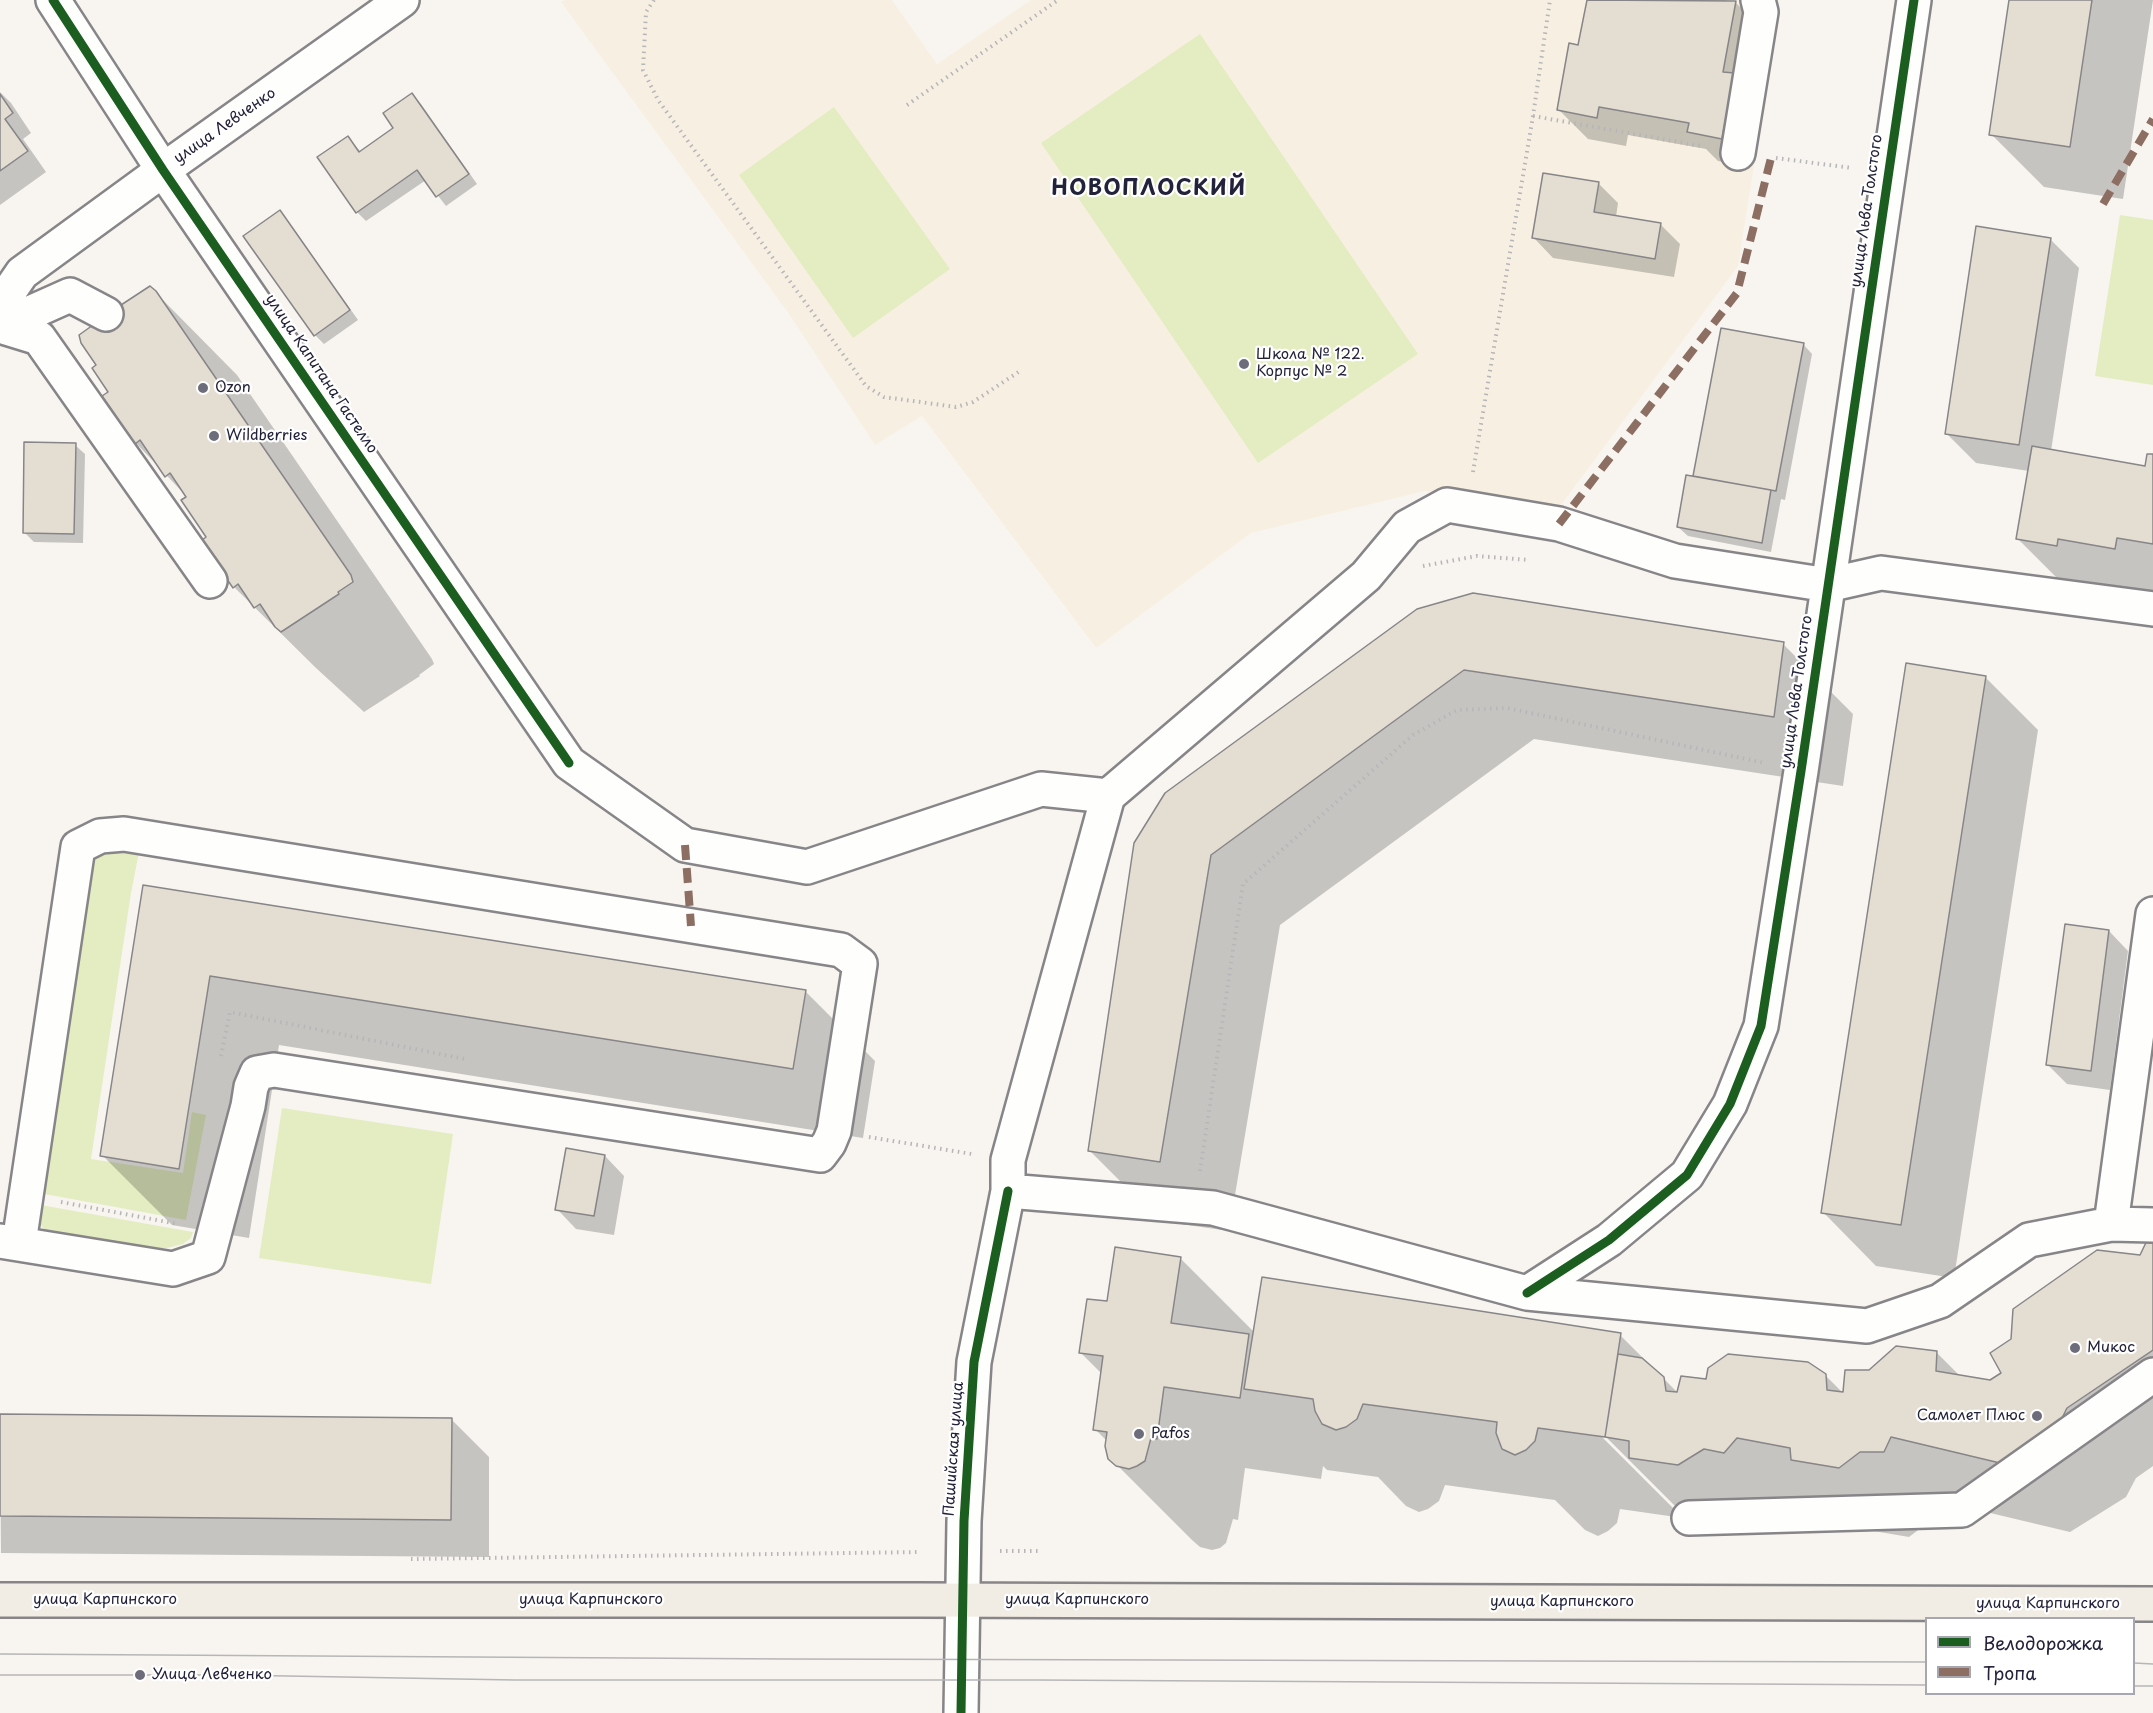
<!DOCTYPE html>
<meta charset="utf-8">
<style>
body{margin:0}
#map{position:relative;width:2153px;height:1713px;overflow:hidden;background:#f8f5f0;font-family:"Playpen Sans",sans-serif}
canvas{display:block}
.legend{position:absolute;left:1925px;top:1617px;width:210px;height:78px;box-sizing:border-box;background:#fff;border:2px solid #a7a7b1;margin:0;padding:8px 10px;list-style:none;font-size:18px;color:#22223b}
.legend li{display:flex;align-items:center;gap:12px;height:30px}
.legend b{width:30px;border:2px solid #a7a7b1}
</style>
<div id="map">
<canvas width="2153" height="1713"></canvas>
<ul class="legend">
<li><b style="height:8px;background:#1b5e20"></b>Велодорожка</li>
<li><b style="height:8px;background:#8d6e63"></b>Тропа</li>
</ul>
</div>
<script>
const c = document.querySelector('canvas').getContext('2d');
c.lineJoin = 'round';
function fillPath(path, color) {
  c.fillStyle = color;
  c.fill(path, 'evenodd');
}
function toPath(rows) {
  const path = new Path2D();
  for (const r of rows) {
    path.moveTo(r[0], r[1]);
    for (let i = 2; i < r.length; i += 2) path.lineTo(r[i], r[i + 1]);
  }
  return path;
}
function strokePath(path, color, width, dash) {
  c.strokeStyle = color;
  c.lineWidth = width;
  c.lineCap = dash ? 'butt' : 'round';
  c.setLineDash(dash || []);
  c.stroke(path);
}
function label(font, color, halo, rows, align = 'center') {
  c.font = font + ' "Playpen Sans",sans-serif';
  c.lineWidth = 4.5;
  c.setLineDash([]);
  c.textBaseline = 'middle';
  c.strokeStyle = halo;
  c.fillStyle = color;
  for (const [text, x, y, turn = 0] of rows) {
    c.save();
    c.translate(x, y);
    c.rotate((+turn || 0) * Math.PI / 180);
    c.textAlign = isNaN(turn) ? turn : align;
    if (halo) c.strokeText(text, 0, 0);
    c.fillText(text, 0, 0);
    c.restore();
  }
}
const built = toPath([
 [565,0,892,0,937,64,1031,0,1778,0,1779,9,1738,266,1559,508,1425,491,1251,533,1096,648,922,416,875,445,789,314,561,2]
]);
const green = toPath([
 [1200,34,1418,354,1258,463,1041,143],
 [834,107,950,269,853,338,739,175],
 [2120,215,2153,220,2153,385,2095,376],
 [140,847,131,893,91,1159,183,1173,192,1112,206,1115,186,1220,39,1193,88,870,100,852],
 [282,1108,453,1134,431,1284,259,1258],
 [35,1204,193,1232,191,1238,183,1244,167,1248,146,1248,47,1232,36,1220]
]);
const shadow = toPath([
 [1588,0,1724,0,1735,2,1764,31,1762,104,1750,167,1718,161,1706,149,1628,135,1626,146,1588,139,1559,110,1579,46],
 [2010,0,2153,0,2123,199,2044,187,1991,134],
 [0,92,11,103,31,133,23,139,46,172,0,205],
 [412,95,421,104,477,184,446,206,426,180,366,221,357,212,348,138,361,152,395,128],
 [1598,183,1618,203,1616,217,1660,224,1680,244,1674,277,1553,258,1534,238],
 [280,212,289,222,358,320,324,344,315,335],
 [2050,239,2079,268,2051,451,2146,467,2153,456,2153,612,2088,609,2018,539,2029,471,1976,463,1946,433],
 [155,292,237,375,432,659,434,664,419,675,420,676,364,712,316,668,234,587,188,498,136,443,111,392],
 [1722,329,1803,344,1812,354,1785,500,1781,499,1771,552,1688,536,1678,527,1694,477],
 [75,445,85,454,83,543,34,542,24,532],
 [1418,610,1783,644,1853,714,1843,786,1534,739,1280,925,1229,1231,1160,1221,1090,1151,1136,844],
 [1985,677,2038,730,1954,1278,1876,1266,1823,1212],
 [144,886,805,991,875,1061,863,1138,279,1045,249,1238,172,1225,102,1155],
 [2109,931,2128,951,2110,1090,2067,1084,2048,1065],
 [605,1156,624,1176,614,1235,576,1229,557,1209],
 [2153,1233,2153,1466,2136,1478,2126,1497,2070,1532,1961,1506,1930,1521,1909,1537,1862,1529,1774,1518,1749,1535,1700,1528,1686,1517,1600,1431,1598,1433,1683,1518,1620,1509,1617,1523,1608,1531,1598,1536,1585,1530,1555,1500,1445,1485,1439,1501,1428,1509,1419,1512,1406,1506,1378,1477,1327,1470,1323,1466,1321,1479,1245,1468,1238,1520,1233,1519,1226,1543,1220,1548,1212,1550,1200,1547,1192,1540,1110,1458,1107,1441,1095,1429,1102,1374,1080,1352,1108,1303,1180,1258,1254,1332,1620,1335,1678,1393,1708,1381,1825,1375,1844,1394,1870,1372,1937,1353,1960,1376,1990,1381,2003,1374,2141,1256],
 [0,1415,451,1419,489,1457,489,1557,1,1553]
]);
const building = toPath([
 [1587,0,1736,1,1723,72,1734,73,1722,139,1687,132,1689,123,1599,107,1597,118,1557,110,1569,43,1578,45,1587,0],
 [2009,0,2092,0,2070,147,1989,135,2009,0],
 [412,93,469,174,436,197,417,170,356,213,317,157,348,136,359,152,393,128,383,113,412,93],
 [0,94,13,113,5,119,28,151,0,171,0,94],
 [1543,173,1599,182,1594,212,1661,223,1655,259,1532,238,1543,173],
 [280,210,350,310,314,336,243,236,280,210],
 [1976,226,2051,238,2019,445,1945,434,1976,226],
 [150,286,156,291,351,575,353,582,338,592,339,594,281,632,275,627,260,604,254,608,238,584,233,588,201,541,206,537,181,500,186,497,170,473,165,477,140,440,135,444,102,396,108,392,92,368,96,365,81,343,79,335,93,325,92,324,150,286],
 [1721,328,1804,343,1776,491,1693,476,1721,328],
 [24,442,76,443,74,534,23,533,24,442],
 [2032,446,2145,466,2147,454,2153,454,2153,544,2117,538,2115,549,2058,539,2057,546,2016,539,2032,446],
 [1686,475,1771,490,1762,543,1677,527,1686,475],
 [1473,593,1784,642,1774,717,1464,670,1211,855,1160,1162,1088,1151,1134,843,1165,793,1417,609,1473,593],
 [1906,663,1986,676,1901,1225,1821,1213,1906,663],
 [143,885,806,990,793,1069,210,976,179,1169,100,1156,143,885],
 [2065,924,2109,930,2091,1071,2046,1065,2065,924],
 [566,1148,605,1155,594,1216,555,1210,566,1148],
 [2153,1228,2153,1350,2067,1408,2057,1428,2000,1463,1891,1437,1884,1452,1860,1452,1839,1468,1791,1460,1790,1448,1737,1438,1724,1453,1704,1449,1678,1465,1629,1458,1629,1441,1605,1437,1618,1354,1642,1358,1664,1377,1666,1391,1677,1392,1681,1376,1706,1379,1708,1368,1728,1354,1808,1362,1826,1374,1827,1390,1843,1392,1845,1370,1869,1370,1896,1346,1937,1351,1936,1371,1990,1380,2001,1373,1990,1353,2011,1339,2013,1309,2097,1250,2140,1255,2153,1228],
 [1115,1247,1181,1257,1171,1323,1249,1334,1240,1398,1164,1387,1157,1439,1151,1438,1145,1461,1137,1466,1129,1469,1116,1466,1108,1459,1105,1446,1107,1432,1093,1430,1103,1356,1079,1353,1087,1299,1107,1301,1115,1247],
 [1262,1277,1621,1333,1605,1437,1538,1428,1535,1441,1526,1450,1515,1455,1502,1449,1496,1433,1497,1422,1363,1404,1357,1419,1346,1427,1336,1430,1322,1424,1315,1411,1313,1399,1244,1389,1262,1277],
 [0,1414,452,1418,451,1520,0,1516,0,1414]
]);
const path = toPath([
 [654,0,646,12,643,70,658,100,866,386,884,397,956,407,973,402,1020,371],
 [907,105,1058,0],
 [1533,116,1701,146],
 [1776,158,1852,168],
 [1473,472,1533,116,1550,0],
 [1423,566,1477,556,1529,560],
 [221,1056,230,1012,465,1059],
 [869,1137,972,1154],
 [1200,1171,1243,884,1413,735,1457,710,1507,708,1765,763],
 [61,1202,178,1224],
 [1000,1551,1038,1551],
 [411,1559,920,1552]
]);
const minor = toPath([
 [53,0,163,170,569,763,685,845,807,867,1041,789,1108,796],
 [1738,153,1761,12,1758,0],
 [0,305,22,273,163,170,402,0],
 [0,319,32,312,70,295,106,314],
 [0,326,39,338,210,581],
 [1008,1191,1213,1208,1527,1293,1867,1326,1940,1301,2029,1240,2111,1224,2153,1225],
 [2111,1224,2153,914],
 [0,1241,173,1269,208,1257,248,1106,251,1087,257,1073,274,1070,820,1155,829,1143,834,1131,860,964,841,950,124,834,100,836,78,847,19,1243],
 [1527,1293,1609,1240,1687,1175,1730,1104,1761,1026,1801,771,1914,0],
 [1689,1518,1962,1510,2153,1375],
 [961,1713,964,1521,974,1362,1008,1191,1008,1160,1108,796,1366,576,1407,527,1447,505,1559,524,1675,561,1828,585,1881,573,2153,609]
]);
const major = toPath([
 [0,1600,917,1600,2153,1604]
]);
const tram = toPath([
 [0,1654,787,1659,1926,1662],
 [2134,1663,2153,1664],
 [0,1675,230,1675,515,1680,1037,1680,1926,1685],
 [2134,1686,2153,1686]
]);
const quiet = toPath([
 [2103,204,2153,119],
 [1559,524,1737,293,1771,158],
 [685,845,691,926]
]);
const cycleway = toPath([
 [53,0,163,170,569,763],
 [1527,1293,1609,1240,1687,1175,1730,1104,1761,1026,1801,771,1914,0],
 [961,1713,964,1521,974,1362,1008,1191]
]);
const markers = [
 [1244,364,6,"#6d6c7a"],
 [203,388,6,"#6d6c7a"],
 [214,436,6,"#6d6c7a"],
 [2075,1348,6,"#6d6c7a"],
 [2037,1416,6,"#6d6c7a"],
 [1139,1434,6,"#6d6c7a"],
 [140,1675,6,"#6d6c7a"]
];
const streetNames = [
 ["улица Левченко",225,126,-35],
 ["улица Льва Толстого",1867,211,-82],
 ["улица Капитана Гастелло",321,374,56],
 ["улица Льва Толстого",1797,692,-82],
 ["Пашийская улица",954,1449,-86],
 ["улица Карпинского",105,1600],
 ["улица Карпинского",591,1600],
 ["улица Карпинского",1077,1600],
 ["улица Карпинского",1562,1602],
 ["улица Карпинского",2048,1604]
];
const poiNames = [
 ["Школа № 122.",1256,355],
 ["Корпус № 2",1256,372],
 ["Ozon",215,388],
 ["Wildberries",226,436],
 ["Микос",2087,1348],
 ["Самолет Плюс",2025,1416,"right"],
 ["Pafos",1151,1434],
 ["Улица Левченко",152,1675]
];
const districtNames = [
 ["НОВОПЛОСКИЙ",1149,189]
];
fillPath(built, '#f7f0e2');
fillPath(green, '#e4edc1');
fillPath(shadow, '#0003');
fillPath(building, '#e4ded2');
strokePath(building, '#878588', 1.5);
strokePath(minor, '#878588', 38);
strokePath(major, '#878588', 38);
strokePath(path, '#b6b5b8', 4, [1.5, 4.5]);
strokePath(minor, '#fefefd', 33);
strokePath(major, '#f2ede4', 33);
strokePath(tram, '#b6b5b8', 1.5);
strokePath(quiet, '#8d6e63', 8, [15, 8]);
strokePath(cycleway, '#1b5e20', 9);
for (const [x, y, r, color] of markers) {
  const dot = new Path2D();
  dot.arc(x, y, r, 0, 2 * Math.PI);
  c.fillStyle = color;
  c.fill(dot);
  strokePath(dot, '#fff', 2);
}
label('15px', '#22223b', '#fff', streetNames);
label('15px', '#22223b', '#fff', poiNames, 'left');
c.letterSpacing = '1.5px';
label('bold 21px', '#22223b', '#fff', districtNames);
c.letterSpacing = '0px';
</script>
